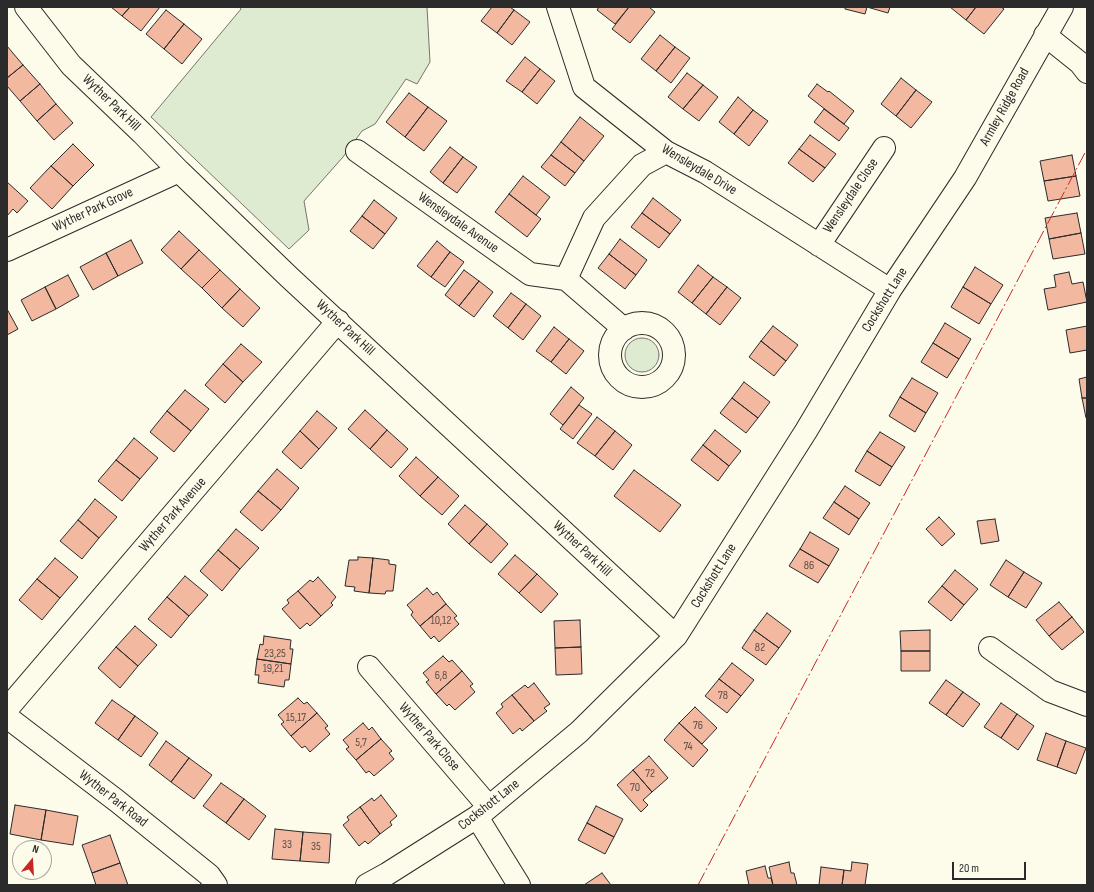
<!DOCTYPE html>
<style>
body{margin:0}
#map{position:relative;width:1094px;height:892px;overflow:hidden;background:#fdfbea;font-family:"Sofia Sans Condensed",sans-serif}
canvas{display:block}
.frame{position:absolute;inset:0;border:8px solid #2b2b2b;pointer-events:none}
.north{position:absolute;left:12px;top:840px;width:40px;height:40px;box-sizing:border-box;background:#fdfbea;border:1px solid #a9a89e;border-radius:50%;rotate:18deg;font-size:11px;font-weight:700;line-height:16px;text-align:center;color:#2b2b2b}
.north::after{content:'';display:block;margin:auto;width:14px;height:18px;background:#c62828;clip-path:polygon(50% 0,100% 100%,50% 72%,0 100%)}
.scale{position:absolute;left:952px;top:862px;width:74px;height:18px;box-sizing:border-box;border:2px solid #2b2b2b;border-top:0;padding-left:5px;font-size:12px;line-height:14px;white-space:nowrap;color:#2b2b2b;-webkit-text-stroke:3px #fdfbea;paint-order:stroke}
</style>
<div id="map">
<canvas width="1094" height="892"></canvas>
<div class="frame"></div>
<div class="north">N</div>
<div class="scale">20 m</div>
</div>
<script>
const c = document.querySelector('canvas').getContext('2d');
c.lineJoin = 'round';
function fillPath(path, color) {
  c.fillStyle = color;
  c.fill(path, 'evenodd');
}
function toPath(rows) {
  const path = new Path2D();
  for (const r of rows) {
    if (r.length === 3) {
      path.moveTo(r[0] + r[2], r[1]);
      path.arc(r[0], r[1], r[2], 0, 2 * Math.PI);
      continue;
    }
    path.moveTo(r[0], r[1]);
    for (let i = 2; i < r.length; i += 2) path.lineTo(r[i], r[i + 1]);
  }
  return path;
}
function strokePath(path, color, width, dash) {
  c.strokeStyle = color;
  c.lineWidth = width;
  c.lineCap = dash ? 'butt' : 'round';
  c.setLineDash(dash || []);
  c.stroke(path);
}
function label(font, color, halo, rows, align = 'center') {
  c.font = font + ' "Sofia Sans Condensed",sans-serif';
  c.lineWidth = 3;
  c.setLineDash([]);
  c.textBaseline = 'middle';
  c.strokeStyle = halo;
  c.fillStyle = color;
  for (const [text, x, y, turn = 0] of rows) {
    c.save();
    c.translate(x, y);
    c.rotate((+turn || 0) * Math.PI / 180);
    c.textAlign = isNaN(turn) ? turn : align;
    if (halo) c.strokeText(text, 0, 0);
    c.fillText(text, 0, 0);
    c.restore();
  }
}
const green = toPath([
 [240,7,427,7,430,62,417,84,406,79,375,124,362,131,343,157,304,201,309,230,289,249,151,117,241,9,240,7],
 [642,355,17]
]);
const building = toPath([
 [111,7,130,7,122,16,111,7],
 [130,7,160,7,141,31,122,16,130,7],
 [492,7,510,7,514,10,497,33,481,21,492,7],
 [599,7,629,7,615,24,597,10,599,7],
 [629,7,649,7,655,12,630,43,612,29,629,7],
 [845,7,867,7,865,14,845,9,845,7],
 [867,7,890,7,888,13,867,7],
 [950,7,976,7,966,20,950,7],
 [976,7,1001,7,1004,9,984,34,966,20,976,7],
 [166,10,184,24,164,49,146,34,166,10],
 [514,10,530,22,512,45,497,33,514,10],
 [184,24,202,39,182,64,164,49,184,24],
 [660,35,675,47,656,71,641,59,660,35],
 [7,46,23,65,7,78,7,46],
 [675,47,690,58,671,83,656,71,675,47],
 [525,57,540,69,522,92,506,81,525,57],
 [23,65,40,84,20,101,7,86,7,78,23,65],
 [540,69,555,81,537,104,522,92,540,69],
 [687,73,703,85,683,109,668,97,687,73],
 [901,78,916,90,896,116,881,104,901,78],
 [40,84,56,104,37,121,20,101,40,84],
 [817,84,828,92,829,91,854,111,844,124,808,96,817,84],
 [703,85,718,97,699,121,683,109,703,85],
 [916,90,932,102,911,128,896,116,916,90],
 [409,93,428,107,405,137,386,122,409,93],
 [738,97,753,110,734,134,719,122,738,97],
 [56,104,73,123,54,140,37,121,56,104],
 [428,107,447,121,424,151,405,137,428,107],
 [824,109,849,128,839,141,814,122,824,109],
 [753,110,768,121,749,146,734,134,753,110],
 [580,117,604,136,584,161,561,142,580,117],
 [810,135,836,154,825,168,799,149,810,135],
 [561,142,584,161,575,173,551,155,561,142],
 [73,144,94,165,73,186,51,166,73,144],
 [450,147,463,157,443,183,430,172,450,147],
 [799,149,825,168,813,182,788,163,799,149],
 [551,155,575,173,565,186,541,167,551,155],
 [1072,155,1076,176,1044,181,1040,161,1072,155],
 [463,157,477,167,457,193,443,183,463,157],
 [51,166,73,186,52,209,30,188,51,166],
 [523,176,550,197,536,215,509,194,523,176],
 [1076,176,1080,196,1048,201,1044,181,1076,176],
 [7,182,28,201,17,213,13,209,7,216,7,182],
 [509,194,541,219,527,237,495,212,509,194],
 [653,198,681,220,670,234,642,213,653,198],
 [374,200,397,218,385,234,362,216,374,200],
 [642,213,670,234,659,248,631,227,642,213],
 [1077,213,1081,233,1049,239,1045,218,1077,213],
 [362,216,385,234,373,249,350,231,362,216],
 [179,231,199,250,181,269,161,250,179,231],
 [1081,233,1085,254,1053,259,1049,239,1081,233],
 [620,239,647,260,636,275,609,254,620,239],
 [131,240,143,263,118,276,106,253,131,240],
 [437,241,450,252,431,277,417,266,437,241],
 [199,250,220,270,202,288,181,269,199,250],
 [450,252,464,262,445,287,431,277,450,252],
 [106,253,118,276,93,290,80,267,106,253],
 [609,254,636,275,625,289,598,268,609,254],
 [698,265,713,277,692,303,678,292,698,265],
 [975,267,1003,285,991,304,963,287,975,267],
 [220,270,240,289,222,308,202,288,220,270],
 [464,270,479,281,459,306,445,295,464,270],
 [1069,272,1072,284,1083,282,1087,302,1048,310,1044,289,1056,287,1054,275,1069,272],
 [68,275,79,296,56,309,45,287,68,275],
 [713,277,727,287,706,314,692,303,713,277],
 [479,281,493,292,474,317,459,306,479,281],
 [45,287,56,309,32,321,21,300,45,287],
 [727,287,741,298,720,325,706,314,727,287],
 [963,287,991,304,979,324,951,307,963,287],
 [240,289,260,308,243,327,222,308,240,289],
 [511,293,526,304,508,328,493,316,511,293],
 [526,304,541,316,523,340,508,328,526,304],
 [7,309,18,329,7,335,7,309],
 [945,323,971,339,959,359,933,343,945,323],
 [773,326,798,345,786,361,761,341,773,326],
 [1087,326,1087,350,1070,353,1066,330,1087,326],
 [554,327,569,339,551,362,536,351,554,327],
 [569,339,584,351,566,374,551,362,569,339],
 [761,341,786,361,774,376,749,357,761,341],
 [933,343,959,359,947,378,921,362,933,343],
 [241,344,262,362,243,382,223,364,241,344],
 [223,364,243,382,225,403,205,385,223,364],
 [1087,377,1087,398,1082,398,1079,379,1087,377],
 [912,378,938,393,926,413,900,397,912,378],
 [744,382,770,402,758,418,732,398,744,382],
 [571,387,584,398,563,425,550,414,571,387],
 [185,390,209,409,191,431,167,411,185,390],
 [900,397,926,413,915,432,889,416,900,397],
 [732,398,758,418,746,433,720,413,732,398],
 [1082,398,1087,398,1087,418,1086,418,1082,398],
 [579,405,592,414,573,439,560,429,579,405],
 [365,410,387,430,370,449,348,429,365,410],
 [167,411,191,431,174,452,150,432,167,411],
 [317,411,337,428,319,449,300,431,317,411],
 [597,417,615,431,595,456,577,443,597,417],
 [387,430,408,449,391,468,370,449,387,430],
 [715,430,741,451,729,466,703,445,715,430],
 [300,431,319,449,301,469,282,452,300,431],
 [615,431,632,445,613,470,595,456,615,431],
 [880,432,905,447,892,467,867,451,880,432],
 [134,438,158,458,140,479,116,460,134,438],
 [703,445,729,466,718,481,691,460,703,445],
 [867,451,892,467,880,486,855,471,867,451],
 [416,457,438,477,420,496,399,476,416,457],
 [116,460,140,479,122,501,98,481,116,460],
 [277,469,299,488,281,510,258,491,277,469],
 [634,470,681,505,660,532,614,496,634,470],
 [438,477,459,496,442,515,420,496,438,477],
 [845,486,870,503,859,519,834,502,845,486],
 [258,491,281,510,262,531,240,512,258,491],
 [95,499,117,517,99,538,78,520,95,499],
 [834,502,859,519,849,535,823,518,834,502],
 [465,505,487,524,469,544,448,524,465,505],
 [939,517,955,534,942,546,926,529,939,517],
 [995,519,999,541,981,544,977,521,995,519],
 [78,520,99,538,82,559,60,541,78,520],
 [487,524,508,544,491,563,469,544,487,524],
 [236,529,259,548,240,569,218,550,236,529],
 [810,532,839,549,829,566,800,549,810,532],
 [800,549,829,566,818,583,789,566,800,549],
 [218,550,240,569,222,591,200,571,218,550],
 [515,555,537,574,519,593,498,574,515,555],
 [358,557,373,558,369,593,354,591,355,587,345,586,349,560,358,560,358,557],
 [55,558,78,577,60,598,37,579,55,558],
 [373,558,389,560,389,564,396,565,393,591,386,591,385,594,369,593,373,558],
 [1006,560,1024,572,1008,597,990,585,1006,560],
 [955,570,978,589,964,605,942,586,955,570],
 [1024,572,1042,583,1026,608,1008,597,1024,572],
 [537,574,558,594,541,613,519,593,537,574],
 [185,576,208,595,189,616,167,597,185,576],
 [318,577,336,597,331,603,333,605,321,616,298,591,310,580,313,582,318,577],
 [37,579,60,598,42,620,19,600,37,579],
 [942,586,964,605,951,621,928,602,942,586],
 [427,588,433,595,437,592,446,604,420,626,411,615,413,612,407,605,427,588],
 [298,591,321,616,310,626,307,623,300,629,282,609,289,603,287,600,298,591],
 [167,597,189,616,171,638,148,619,167,597],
 [1059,602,1072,617,1049,636,1036,620,1059,602],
 [446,604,457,616,454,618,459,624,439,642,434,636,431,639,420,626,446,604],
 [767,613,791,631,779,648,754,630,767,613],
 [1072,617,1084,632,1062,650,1049,636,1072,617],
 [580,620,581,647,555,648,554,621,580,620],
 [135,626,157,645,138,666,116,647,135,626],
 [754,630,779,648,766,665,742,648,754,630],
 [930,630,930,651,901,651,900,631,930,630],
 [264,636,291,640,290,649,293,649,291,664,257,659,260,644,263,645,264,636],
 [116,647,138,666,120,688,98,668,116,647],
 [581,647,582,674,556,675,555,648,581,647],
 [901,651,930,651,930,671,901,671,901,651],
 [443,656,449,662,452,660,462,671,436,694,426,682,429,680,423,673,443,656],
 [257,659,291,664,289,680,285,680,284,687,258,683,259,675,255,675,257,659],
 [732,663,754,680,741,696,719,679,732,663],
 [462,671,473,684,470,686,475,692,455,710,449,704,447,706,436,694,462,671],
 [719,679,741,696,727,713,705,696,719,679],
 [946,680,963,692,946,715,929,703,946,680],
 [534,683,550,704,544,708,547,711,534,721,512,695,525,685,528,688,534,683],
 [963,692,980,704,963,727,946,715,963,692],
 [512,695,534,721,522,731,520,728,513,734,496,713,503,707,501,704,512,695],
 [298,698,304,704,307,702,317,713,291,736,281,724,284,722,278,715,298,698],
 [112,700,135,716,118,740,95,723,112,700],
 [1001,703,1017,714,1001,738,984,727,1001,703],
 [695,707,717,728,702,744,679,723,695,707],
 [317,713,328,726,325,728,330,734,310,752,305,746,302,748,291,736,317,713],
 [1017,714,1034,726,1018,750,1001,738,1017,714],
 [135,716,158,733,141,757,118,740,135,716],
 [363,723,369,730,372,727,381,739,356,760,346,749,349,747,343,740,363,723],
 [679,723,708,750,693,767,664,740,679,723],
 [1046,733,1066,741,1057,767,1037,760,1046,733],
 [381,739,392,751,389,753,394,759,374,776,369,771,366,773,356,760,381,739],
 [166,741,189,758,171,782,149,765,166,741],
 [1066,741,1086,748,1076,774,1057,767,1066,741],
 [649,756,668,778,652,792,633,770,649,756],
 [189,758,212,775,194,799,171,782,189,758],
 [633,770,652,792,643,800,648,805,641,812,617,785,633,770],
 [221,783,244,799,226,823,203,806,221,783],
 [381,795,397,816,390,822,392,825,380,834,360,807,372,798,374,801,381,795],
 [244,799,266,816,249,840,226,823,244,799],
 [15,805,46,810,41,840,10,834,15,805],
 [596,806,623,819,614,837,587,823,596,806],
 [360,807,380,834,368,844,365,841,359,846,343,825,349,820,347,817,360,807],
 [46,810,78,816,73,845,41,840,46,810],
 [587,823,614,837,605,854,578,840,587,823],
 [275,829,303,832,300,861,272,859,275,829],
 [303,832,331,834,329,863,300,861,303,832],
 [110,835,120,863,92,873,82,845,110,835],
 [789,862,791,873,794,873,797,885,773,885,769,867,789,862],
 [852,862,868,864,865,885,842,885,844,870,851,871,852,862],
 [120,863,128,885,96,885,92,873,120,863],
 [765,866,768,878,771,878,773,885,749,885,746,871,765,866],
 [821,867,844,870,842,885,819,885,821,867],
 [602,873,611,885,584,885,602,873]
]);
const minor = toPath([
 [26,7,71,65,142,133,179,171,289,277,676,636],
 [558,7,584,87,666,152,705,172,890,290],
 [1045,35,1080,63,1087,72],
 [357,151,530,274,566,279],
 [819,245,884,148],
 [7,250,179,171],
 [642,355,32],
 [624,329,566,279,594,218,642,165,666,152],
 [990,648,1050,691,1087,705],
 [369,667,489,807],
 [7,709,338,321],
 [7,717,117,801,209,875,216,885],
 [477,817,519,885],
 [367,885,387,874,477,817,579,732,676,636,806,431,890,290,965,178,1062,7]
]);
const power = toPath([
 [698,885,1087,149]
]);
const numberNames = [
 ["86",809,566],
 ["10,12",441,621],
 ["82",760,648],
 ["23,25",275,654],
 ["19,21",273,669],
 ["6,8",441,676],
 ["78",723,696],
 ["15,17",296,718],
 ["76",698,726],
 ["5,7",361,743],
 ["74",688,747],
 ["72",650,774],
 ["70",635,788],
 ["33",287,845],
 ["35",316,847]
];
const streetNames = [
 ["Wyther Park Hill",111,103,44],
 ["Armley Ridge Road",1005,107,-61],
 ["Wensleydale Drive",699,170,31],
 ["Wensleydale Close",851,196,-56],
 ["Wyther Park Grove",93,210,-25],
 ["Wensleydale Avenue",458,223,35],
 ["Cockshott Lane",885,300,-58],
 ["Wyther Park Hill",345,328,43],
 ["Wyther Park Avenue",173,515,-49],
 ["Wyther Park Hill",582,549,43],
 ["Cockshott Lane",714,576,-58],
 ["Wyther Park Close",429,737,49],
 ["Wyther Park Road",113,799,38],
 ["Cockshott Lane",489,805,-38]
];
fillPath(green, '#deebd1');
strokePath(green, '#74746e', 1);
fillPath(building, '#f2b8a0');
strokePath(building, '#2b2b2b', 1);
strokePath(minor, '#2b2b2b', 24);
strokePath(minor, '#fdfbea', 22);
strokePath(power, '#c62828', 1, [14, 3, 2, 3]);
label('12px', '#5d4e48', null, numberNames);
label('14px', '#2b2b2b', '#fdfbea', streetNames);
</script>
